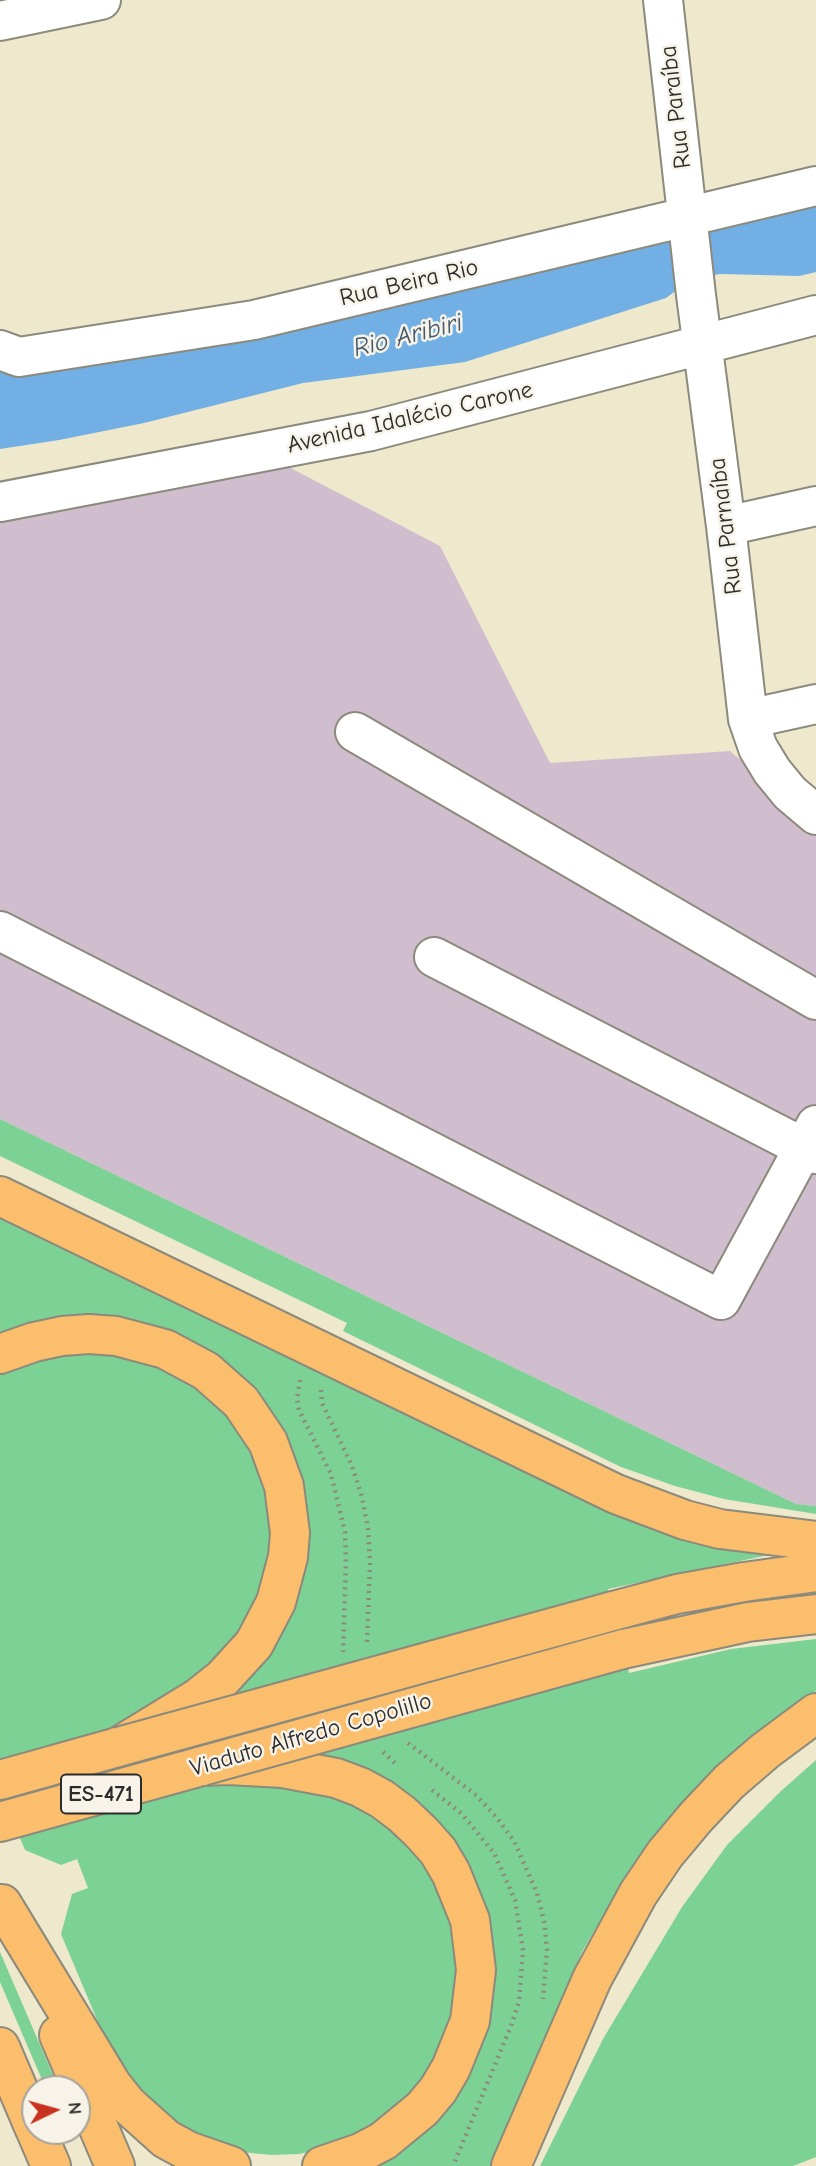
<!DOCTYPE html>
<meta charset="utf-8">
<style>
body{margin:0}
#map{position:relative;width:816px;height:2166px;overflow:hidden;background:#eee8cd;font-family:"Comic Neue",sans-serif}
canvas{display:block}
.north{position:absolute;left:21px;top:2075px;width:70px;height:70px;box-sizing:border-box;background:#f7f3e8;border:2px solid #a5a39c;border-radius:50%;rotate:85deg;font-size:19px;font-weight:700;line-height:28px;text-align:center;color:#2b2b2b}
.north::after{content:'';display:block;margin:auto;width:24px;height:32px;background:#c8321e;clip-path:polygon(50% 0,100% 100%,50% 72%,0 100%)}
</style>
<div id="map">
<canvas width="816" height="2166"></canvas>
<div class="north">N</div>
</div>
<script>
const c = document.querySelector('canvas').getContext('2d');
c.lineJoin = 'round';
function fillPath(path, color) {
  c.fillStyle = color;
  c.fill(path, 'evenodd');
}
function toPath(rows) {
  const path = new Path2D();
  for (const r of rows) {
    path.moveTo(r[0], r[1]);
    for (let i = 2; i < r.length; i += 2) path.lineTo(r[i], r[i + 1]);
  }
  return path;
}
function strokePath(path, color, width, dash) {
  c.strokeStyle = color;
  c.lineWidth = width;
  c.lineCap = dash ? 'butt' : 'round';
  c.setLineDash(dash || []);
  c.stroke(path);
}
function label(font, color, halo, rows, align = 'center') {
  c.font = font + ' "Comic Neue",sans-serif';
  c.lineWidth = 5;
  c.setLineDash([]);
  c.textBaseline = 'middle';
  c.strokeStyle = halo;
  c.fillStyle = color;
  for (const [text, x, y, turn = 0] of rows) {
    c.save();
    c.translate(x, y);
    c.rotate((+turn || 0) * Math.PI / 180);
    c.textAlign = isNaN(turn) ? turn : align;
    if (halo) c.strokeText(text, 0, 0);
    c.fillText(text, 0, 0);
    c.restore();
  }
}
const industrial = toPath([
 [281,463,440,546,550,763,730,751,816,824,816,1506,796,1504,0,1119,0,514]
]);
const green = toPath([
 [0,1119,796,1504,816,1506,816,1514,724,1499,675,1486,621,1467,343,1331,347,1323,0,1156],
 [0,1214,650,1528,711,1546,773,1554,608,1589,629,1673,731,1649,816,1639,816,1691,753,1737,718,1767,686,1800,628,1872,582,1952,491,2166,372,2166,407,2145,428,2127,446,2106,462,2083,483,2032,489,2005,492,1977,490,1949,461,1955,461,1983,457,2011,448,2038,436,2064,419,2087,400,2107,378,2125,353,2138,326,2148,299,2154,271,2155,242,2152,215,2144,189,2133,165,2118,144,2099,126,2077,111,2053,61,1934,72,1894,88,1888,77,1859,61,1865,25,1850,0,1791,0,1372,37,1356,66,1349,96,1348,99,1317,71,1317,44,1321,0,1335],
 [816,1760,816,2157,793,2166,540,2166,603,2039,682,1907,727,1845,780,1792],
 [0,1952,59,2089,46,2089,0,1982]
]);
const water = toPath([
 [816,198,816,272,799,276,721,274,693,278,666,298,465,362,303,383,144,423,59,440,0,449,0,367]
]);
const path = toPath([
 [300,1380,297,1399,299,1410,331,1474,345,1532,346,1562,343,1652],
 [321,1390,322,1403,352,1466,362,1497,368,1529,370,1562,367,1642],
 [408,1743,477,1796,497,1818,514,1841,537,1893,544,1921,547,1950,543,1999],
 [383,1752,397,1765],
 [432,1790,462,1814,494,1853,515,1900,523,1950,519,2002,511,2026,453,2166]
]);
const minor = toPath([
 [663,0,696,295,726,526,748,719,758,748,772,771,790,793,816,815],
 [0,21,101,0],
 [0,350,19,357,254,320,816,186],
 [0,502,371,431,816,315],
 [726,526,816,506],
 [748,719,816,704],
 [355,732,816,1000],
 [0,931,721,1300,816,1125],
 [434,957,816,1154]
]);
const major = toPath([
 [0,1196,616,1494,685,1520,720,1529,816,1541],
 [0,1354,34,1342,62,1336,89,1334,116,1336,165,1349,206,1371,241,1402,268,1442,284,1486,290,1533,288,1557,276,1602,254,1644,222,1679,198,1698,118,1747,0,1780],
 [613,1611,677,1594,744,1582,816,1572],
 [623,1649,748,1622,816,1614],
 [0,1822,202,1766,229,1765,283,1768,336,1778,360,1787,382,1799,402,1814,421,1832,438,1851,451,1873,470,1920,476,1970,470,2021,451,2068,438,2090,422,2109,383,2141,360,2153,322,2166],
 [2,1904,112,2085,128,2105,166,2139,188,2151,231,2166],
 [59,2035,115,2166],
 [0,2047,35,2129],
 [36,2131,51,2166],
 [511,2166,592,1979,638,1894,665,1854,696,1817,729,1782,765,1751,816,1713]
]);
const majorBridge = toPath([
 [118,1747,613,1611],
 [202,1766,623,1649]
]);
const shields = [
 [101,1794,80]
];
const shieldNames = [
 ["ES-471",101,1794]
];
const streetNames = [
 ["Rua Paraíba",676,107,-97],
 ["Rua Beira Rio",409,283,-13],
 ["Avenida Idalécio Carone",410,418,-13],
 ["Rua Parnaíba",726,526,-97],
 ["Viaduto Alfredo Copolillo",311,1735,-16]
];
const waterNames = [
 ["Rio Aribiri",408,336,-14]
];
fillPath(industrial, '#d0bdce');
fillPath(green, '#7cd195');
fillPath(water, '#71afe4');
strokePath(minor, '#8c8a7c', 42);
strokePath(major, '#8c8a7c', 42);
strokePath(path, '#8c8a7c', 4.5, [2, 5]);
strokePath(minor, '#fff', 38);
strokePath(major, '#fabe6d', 38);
strokePath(majorBridge, '#8c8a7c', 42, []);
strokePath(majorBridge, '#fabe6d', 38);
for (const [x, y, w] of shields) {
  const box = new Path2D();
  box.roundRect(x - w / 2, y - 19.5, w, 39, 5);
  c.fillStyle = '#f7f3e8';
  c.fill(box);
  strokePath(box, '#2b2b2b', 2);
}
label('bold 23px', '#2b2b2b', null, shieldNames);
label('24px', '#2b2b2b', '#f7f3e8', streetNames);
label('italic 26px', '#44596c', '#f7f3e8', waterNames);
</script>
